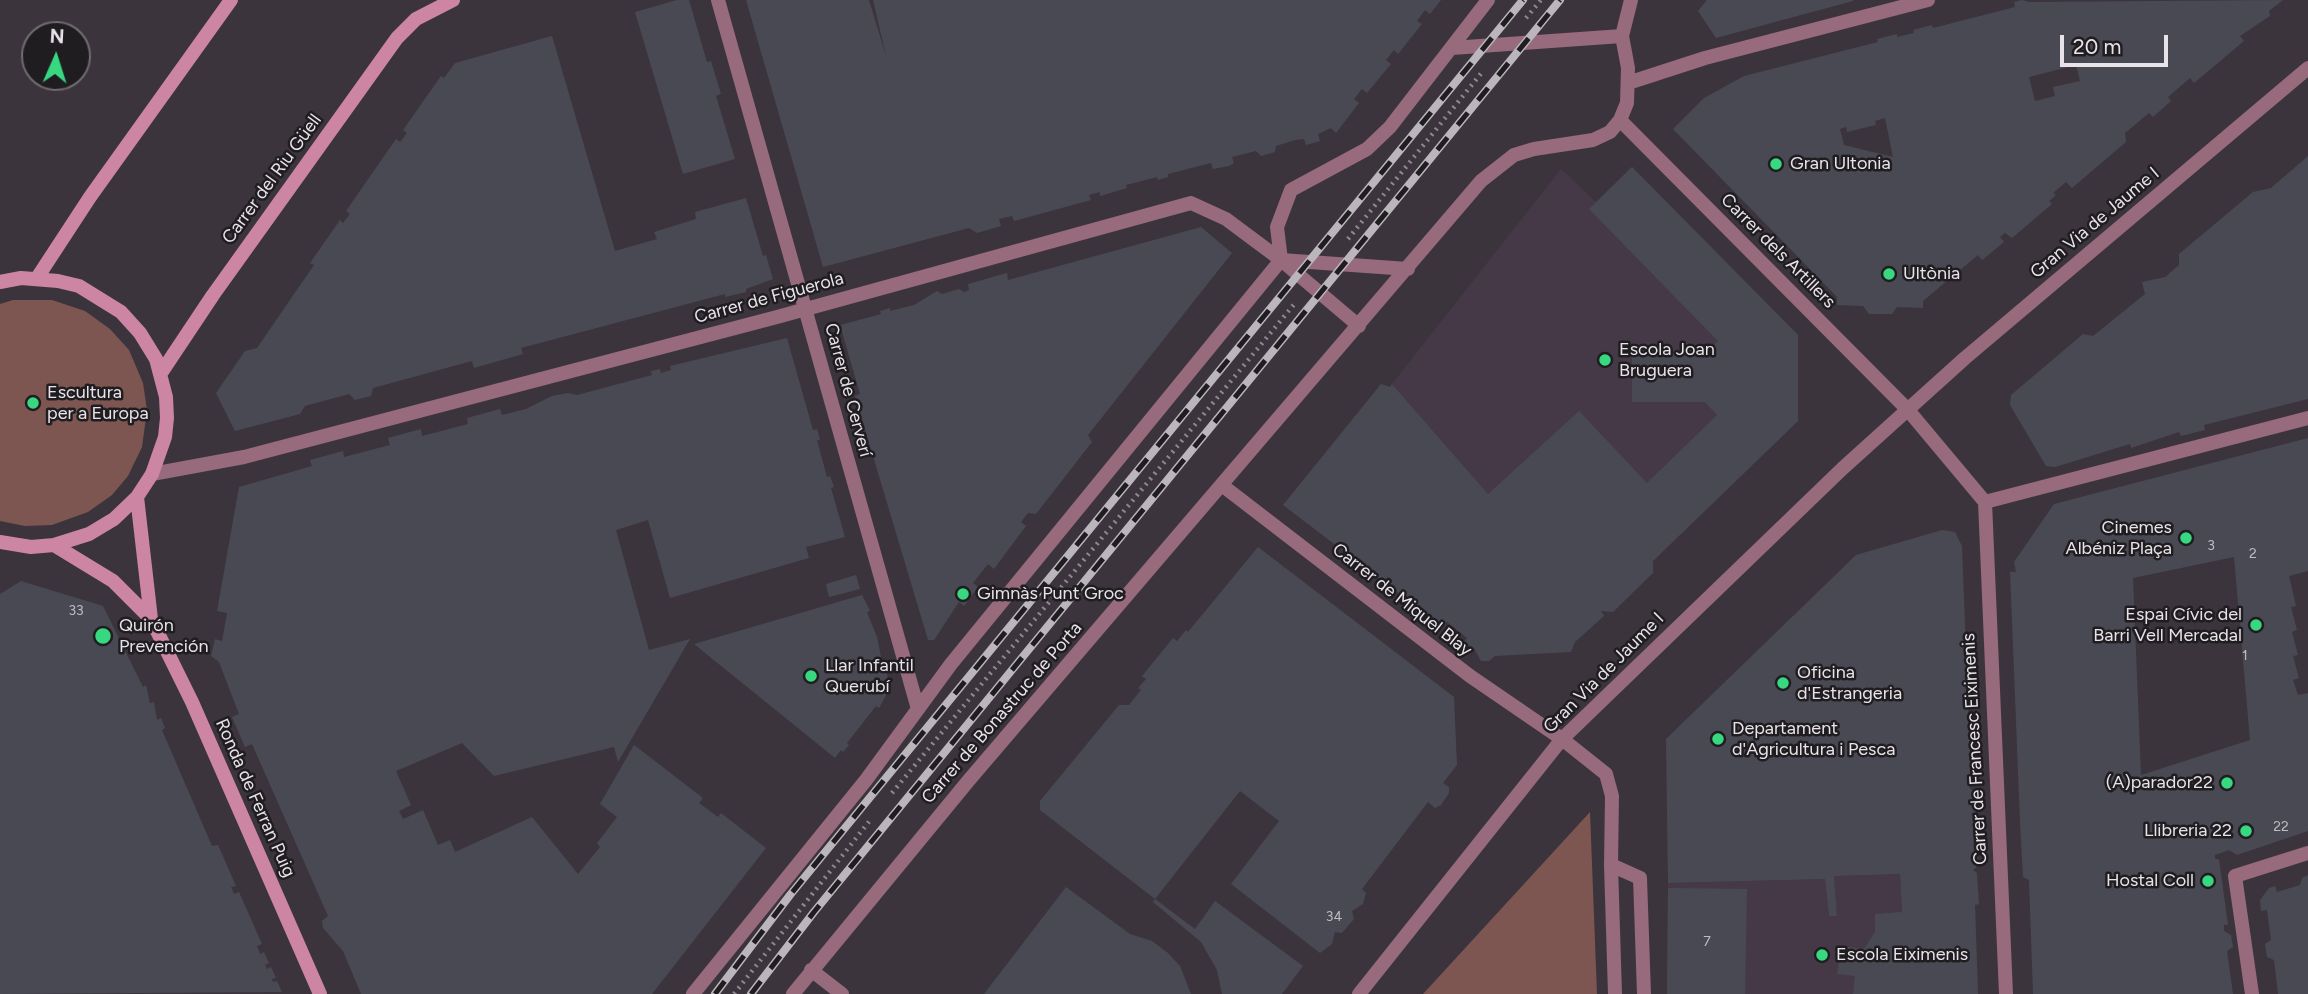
<!DOCTYPE html>
<meta charset="utf-8">
<style>
body{margin:0}
#map{position:relative;width:2308px;height:994px;overflow:hidden;background:#3b343d;font-family:Figtree,sans-serif}
canvas{display:block}
.north{position:absolute;left:21px;top:21px;width:70px;height:70px;box-sizing:border-box;background:#201d21;border:2px solid #706c71;border-radius:50%;rotate:3deg;font-size:19px;font-weight:700;line-height:28px;text-align:center;color:#e8e3e9}
.north::after{content:'';display:block;margin:auto;width:24px;height:32px;background:#37d880;clip-path:polygon(50% 0,100% 100%,50% 72%,0 100%)}
.scale{position:absolute;left:2060px;top:35px;width:108px;height:32px;box-sizing:border-box;border:4px solid #e8e3e9;border-top:0;padding-left:9px;font-size:21px;line-height:24px;white-space:nowrap;color:#e8e3e9;-webkit-text-stroke:5px #201d21;paint-order:stroke}
</style>
<div id="map">
<canvas width="2308" height="994"></canvas>
<div class="north">N</div>
<div class="scale">20 m</div>
</div>
<script>
const c = document.querySelector('canvas').getContext('2d');
c.lineJoin = 'round';
function fillPath(path, color) {
  c.fillStyle = color;
  c.fill(path, 'evenodd');
}
function toPath(rows) {
  const path = new Path2D();
  for (const r of rows) {
    path.moveTo(r[0], r[1]);
    for (let i = 2; i < r.length; i += 2) path.lineTo(r[i], r[i + 1]);
  }
  return path;
}
function strokePath(path, color, width, dash) {
  c.strokeStyle = color;
  c.lineWidth = width;
  c.lineCap = dash ? 'butt' : 'round';
  c.setLineDash(dash || []);
  c.stroke(path);
}
function label(font, color, halo, rows, align = 'center') {
  c.font = font + ' Figtree,sans-serif';
  c.lineWidth = 5;
  c.setLineDash([]);
  c.textBaseline = 'middle';
  c.strokeStyle = halo;
  c.fillStyle = color;
  for (const [text, x, y, turn = 0] of rows) {
    c.save();
    c.translate(x, y);
    c.rotate((+turn || 0) * Math.PI / 180);
    c.textAlign = isNaN(turn) ? turn : align;
    if (halo) c.strokeText(text, 0, 0);
    c.fillText(text, 0, 0);
    c.restore();
  }
}
const built = toPath([
 [1632,167,1798,335,1798,421,1653,561,1575,415,1488,494,1392,384,1561,169,1596,202],
 [1900,874,1902,912,1975,908,1978,994,1667,994,1668,883,1825,879,1829,916,1837,916,1834,876]
]);
const green = toPath([
 [13,300,52,300,85,311,110,329,129,350,143,383,147,410,142,447,128,476,112,495,88,512,52,525,25,526,0,521,0,304],
 [1590,812,1597,994,1423,994]
]);
const building = toPath([
 [677,0,689,0,707,62,711,61,721,94,716,96,735,159,683,174,635,12],
 [746,0,869,0,886,56,873,0,1441,0,1430,14,1425,10,1417,21,1422,24,1398,54,1394,50,1386,60,1391,64,1367,93,1362,89,1354,99,1359,103,1336,133,1331,128,1318,134,1320,141,1306,145,1304,139,1295,140,1276,146,1275,152,1261,156,1256,151,1232,157,1234,163,1229,166,1213,169,1211,163,1168,174,1168,177,1158,180,1157,177,1126,185,1127,188,1100,196,1100,192,1089,195,1091,200,1014,221,1012,216,999,219,1001,226,977,233,969,228,823,267],
 [1707,0,1853,0,1853,1,1716,38,1698,11],
 [2022,0,2029,2,2283,0,2269,11,2270,16,2240,36,2244,41,2194,83,2190,78,2168,97,2171,101,2153,117,2149,113,2125,133,2126,142,2072,188,2066,182,2053,193,2056,195,2049,201,2052,204,2012,238,2005,233,2000,237,2004,242,1982,260,1978,255,1923,301,1923,308,1897,307,1892,314,1869,314,1863,306,1837,305,1837,297,1673,129,1704,98,1744,76,1878,42,1877,39,1897,34,1897,37,1914,33,1913,30,1932,25,1933,28,2015,7,2014,2],
 [2076,65,2080,81,2053,87,2055,96,2035,101,2029,77],
 [1885,118,1893,157,1844,145,1840,129,1846,127,1847,132,1876,125,1875,121],
 [552,36,615,251,657,239,654,232,696,219,695,212,746,198,763,256,766,255,773,279,746,289,746,292,725,297,725,294,521,348,523,354,474,368,472,361,373,388,371,396,355,400,349,394,305,406,300,414,235,431,216,393,245,351,257,348,314,265,310,263,340,220,343,223,350,214,346,211,396,139,400,142,407,133,403,130,441,76,444,78,455,63],
 [2308,156,2308,399,2204,425,2205,430,2181,436,2179,432,2131,448,2130,444,2055,467,2046,466,2010,405,2011,395,2083,334,2093,336,2145,294,2142,282,2165,277,2179,265,2179,254,2253,192,2271,188],
 [1632,167,1798,335,1798,421,1653,561,1653,573,1613,612,1601,611,1604,616,1575,642,1571,652,1495,656,1489,661,1481,661,1475,650,1464,642,1467,638,1447,622,1443,627,1283,505,1381,384,1390,387,1392,384,1488,494,1579,411,1647,483,1717,415,1705,402,1632,402,1632,353,1706,353,1718,341,1589,209],
 [1201,227,1232,253,1088,435,1092,442,1036,514,1028,513,1021,522,1026,526,994,569,988,564,973,583,978,587,964,606,959,602,934,640,928,640,855,396,860,394,840,325,881,314,880,311,890,308,890,311,914,305,937,291,942,294,959,289,964,292,969,290,968,284,1007,273,1008,280],
 [787,338,813,430,817,429,820,440,817,440,827,477,830,476,834,487,831,488,845,537,806,547,809,558,670,598,648,520,616,530,649,650,690,639,618,762,614,747,494,776,462,743,396,771,411,805,399,811,403,819,423,810,438,845,450,840,455,852,532,817,578,874,600,847,597,843,617,817,600,804,634,745,703,798,699,803,718,817,721,813,766,848,652,994,361,994,343,951,323,928,322,921,328,916,252,744,245,747,232,717,239,714,219,662,211,656,215,639,222,641,227,613,217,611,239,487,312,466,310,460,343,451,344,457,390,445,388,438,421,429,422,436,468,424,467,418,500,409,502,415,526,409,552,396,568,393,577,395,652,375,651,371,660,369,661,373,671,370,670,366],
 [2308,438,2308,571,2289,576,2296,606,2291,607,2297,630,2292,632,2298,655,2293,656,2299,678,2293,680,2298,695,2308,693,2308,831,2237,855,2229,850,2215,855,2215,859,2219,859,2228,925,2224,925,2224,931,2231,935,2233,947,2227,951,2233,994,2033,994,2029,880,2023,877,2020,822,2010,572,2016,572,2014,562,2054,504],
 [2234,557,2250,740,2141,775,2133,578],
 [1942,530,1955,532,1962,546,1969,735,1972,735,1974,759,1975,777,1970,779,1970,789,1975,791,1976,812,1971,814,1976,818,1977,839,1972,845,1977,846,1978,866,1973,870,1977,873,1979,904,1975,905,1978,994,1853,994,1855,976,1837,974,1841,946,1864,949,1875,932,1875,914,1902,912,1900,874,1834,876,1837,916,1829,916,1825,879,1668,883,1666,739,1856,555],
 [1258,547,1454,697,1457,765,1443,783,1449,787,1449,793,1441,805,1435,808,1428,802,1362,889,1366,893,1363,904,1352,911,1354,919,1342,933,1335,932,1332,944,1320,953,1231,884,1279,821,1240,791,1155,899,1040,810,1040,801,1119,705,1129,705,1141,690,1138,688,1146,679,1142,676,1173,638,1177,641,1186,630,1188,632],
 [856,575,860,589,829,597,826,584],
 [21,581,103,606,143,687,146,685,150,703,154,702,157,720,161,718,165,728,162,730,212,846,218,845,236,886,231,887,234,894,239,892,262,944,257,946,259,951,260,954,264,952,269,963,265,965,267,969,271,967,276,978,272,979,273,982,277,981,282,992,0,994,0,594],
 [862,595,870,611,867,612,877,637,884,672,887,671,889,690,879,708,876,706,847,743,849,745,843,752,841,750,835,758,694,644],
 [2308,875,2308,994,2278,994,2274,960,2267,957,2265,944,2271,940,2267,910,2261,911,2260,900,2269,888,2275,886,2277,892,2300,885,2302,878],
 [1066,887,1130,934,1152,941,1168,953,1180,966,1191,994,984,994],
 [1668,888,1747,889,1745,994,1667,994],
 [1155,899,1195,929,1215,901,1303,966,1282,994,1222,994,1217,970,1201,942,1153,902]
]);
const path = toPath([
 [1526,18,1541,0],
 [1348,239,1483,71],
 [892,793,1296,302],
 [734,994,871,819]
]);
const service = toPath([
 [1611,865,1615,994]
]);
const pedestrian = toPath([
 [1611,865,1640,878,1644,994]
]);
const minor = toPath([
 [718,0,918,709],
 [1452,48,1622,36],
 [1628,83,1705,58,1928,0],
 [1620,120,1908,410,1985,502],
 [1281,260,1408,269],
 [152,474,244,457,777,317,1191,203,1226,219,1281,260,1359,326],
 [1223,486,1470,676,1562,739,1606,774,1612,796,1611,865],
 [1985,502,2006,994],
 [1985,502,2308,418],
 [811,970,842,994],
 [693,994,866,780,951,664,1281,260,1277,227,1291,190,1367,149,1390,127,1488,0],
 [793,994,969,780,1481,181,1514,155,1534,149,1593,140,1610,132,1620,120,1627,103,1628,68,1622,36,1631,0],
 [1359,994,1562,739,1843,468,1965,358,2308,68],
 [2252,994,2235,876,2308,853]
]);
const secondary = toPath([
 [37,278,90,197,231,0],
 [0,282,21,278,58,281,79,286,121,312,140,333,156,359,166,397,167,418,165,437,152,474,137,497,114,519,89,534,54,545,31,547,0,542],
 [161,373,213,295,397,38,416,19,453,0],
 [137,497,151,619],
 [54,545,113,581,151,619,192,702,320,994]
]);
const rail = toPath([
 [715,994,790,895,1523,0],
 [751,994,814,912,1560,0]
]);
const markers = [
 [1776,164,7,"#37d880"],
 [1889,274,7,"#37d880"],
 [1605,360,7,"#37d880"],
 [33,403,7,"#37d880"],
 [2186,538,7,"#37d880"],
 [963,594,7,"#37d880"],
 [2256,625,7,"#37d880"],
 [103,636,9,"#37d880"],
 [811,676,7,"#37d880"],
 [1783,683,7,"#37d880"],
 [1718,739,7,"#37d880"],
 [2227,783,7,"#37d880"],
 [2246,831,7,"#37d880"],
 [2208,881,7,"#37d880"],
 [1822,955,7,"#37d880"]
];
const numberNames = [
 ["3",2211,546],
 ["2",2253,554],
 ["33",76,611],
 ["1",2245,656],
 ["22",2281,827],
 ["34",1334,917],
 ["7",1707,942]
];
const poiNames = [
 ["Gran Ultonia",1790,164],
 ["Ultònia",1903,274],
 ["Escola Joan",1619,350],
 ["Bruguera",1619,371],
 ["Escultura",47,393],
 ["per a Europa",47,414],
 ["Cinemes",2172,528,"right"],
 ["Albéniz Plaça",2172,549,"right"],
 ["Gimnàs Punt Groc",977,594],
 ["Espai Cívic del",2242,615,"right"],
 ["Barri Vell Mercadal",2242,636,"right"],
 ["Quirón",119,626],
 ["Prevención",119,647],
 ["Llar Infantil",825,666],
 ["Querubí",825,687],
 ["Oficina",1797,673],
 ["d'Estrangeria",1797,694],
 ["Departament",1732,729],
 ["d'Agricultura i Pesca",1732,750],
 ["(A)parador22",2213,783,"right"],
 ["Llibreria 22",2232,831,"right"],
 ["Hostal Coll",2194,881,"right"],
 ["Escola Eiximenis",1836,955]
];
const streetNames = [
 ["Carrer del Riu Güell",272,179,-54],
 ["Gran Via de Jaume I",2095,223,-40],
 ["Carrer dels Artillers",1778,251,45],
 ["Carrer de Figuerola",769,298,-15],
 ["Carrer de Cerverí",848,390,75],
 ["Carrer de Miquel Blay",1402,600,38],
 ["Gran Via de Jaume I",1604,673,-45],
 ["Carrer de Bonastruc de Porta",1002,713,-49],
 ["Carrer de Francesc Eiximenis",1975,749,-93],
 ["Ronda de Ferran Puig",255,798,66]
];
fillPath(built, '#453948');
fillPath(green, '#7d5652');
fillPath(building, '#494954');
strokePath(path, '#8e8890', 4.5, [2, 5]);
strokePath(service, '#976a7c', 14);
strokePath(pedestrian, '#976a7c', 14);
strokePath(minor, '#976a7c', 14);
strokePath(secondary, '#cc85a3', 14);
strokePath(rail, '#bbb5bc', 8);
strokePath(rail, '#201d21', 5, [16]);
for (const [x, y, r, color] of markers) {
  const dot = new Path2D();
  dot.arc(x, y, r, 0, 2 * Math.PI);
  c.fillStyle = color;
  c.fill(dot);
  strokePath(dot, '#201d21', 2.5);
}
label('14px', '#c0bcc4', null, numberNames);
label('18px', '#e8e3e9', '#201d21', poiNames, 'left');
label('18px', '#e8e3e9', '#201d21', streetNames);
</script>
